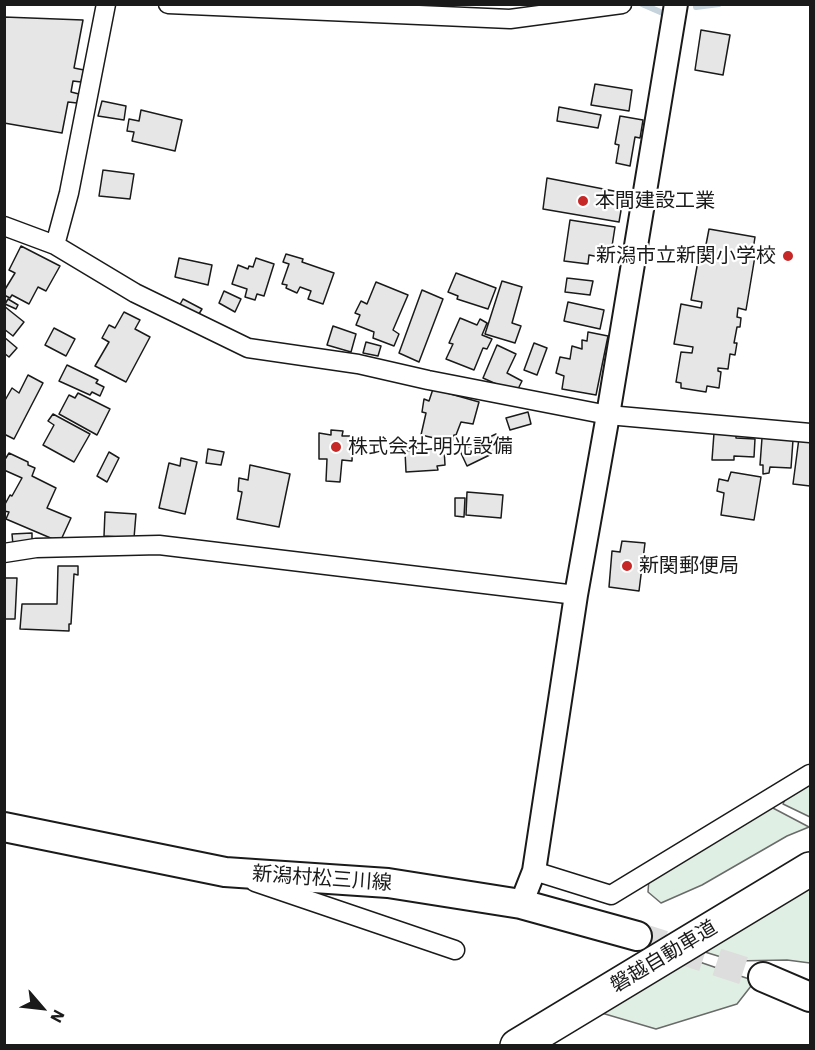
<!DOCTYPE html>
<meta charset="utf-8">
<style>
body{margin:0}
#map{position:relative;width:815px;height:1050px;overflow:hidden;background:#fff;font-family:"IBM Plex Sans",sans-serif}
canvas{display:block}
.frame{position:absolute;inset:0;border:6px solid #1a1a1a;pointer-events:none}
.north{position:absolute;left:12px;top:978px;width:60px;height:60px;-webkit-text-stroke:4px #fff;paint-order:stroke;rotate:118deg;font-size:16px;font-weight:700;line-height:24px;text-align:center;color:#1a1a1a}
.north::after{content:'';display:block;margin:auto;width:21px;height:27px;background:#1a1a1a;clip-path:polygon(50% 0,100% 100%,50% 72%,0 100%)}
</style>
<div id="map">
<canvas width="815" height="1050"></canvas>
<div class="frame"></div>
<div class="north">N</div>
</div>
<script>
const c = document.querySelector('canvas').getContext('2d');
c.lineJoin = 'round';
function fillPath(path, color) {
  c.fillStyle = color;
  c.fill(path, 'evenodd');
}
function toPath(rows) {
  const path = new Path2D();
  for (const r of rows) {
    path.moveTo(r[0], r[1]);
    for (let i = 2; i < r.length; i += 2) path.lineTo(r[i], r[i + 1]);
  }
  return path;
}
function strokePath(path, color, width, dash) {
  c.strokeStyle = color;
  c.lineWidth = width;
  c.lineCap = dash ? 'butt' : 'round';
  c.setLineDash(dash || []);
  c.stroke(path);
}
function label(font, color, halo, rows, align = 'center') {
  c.font = font + ' "IBM Plex Sans","Noto Sans JP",sans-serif';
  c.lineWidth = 4.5;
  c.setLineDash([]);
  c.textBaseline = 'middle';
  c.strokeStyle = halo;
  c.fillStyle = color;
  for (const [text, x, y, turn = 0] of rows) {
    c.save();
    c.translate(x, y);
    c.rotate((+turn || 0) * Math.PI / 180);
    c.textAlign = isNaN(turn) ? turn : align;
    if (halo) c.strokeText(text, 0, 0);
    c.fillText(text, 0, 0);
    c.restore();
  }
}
const green = toPath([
 [810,781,810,817,783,804,787,795,810,781],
 [771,807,809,827,787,836,702,885,661,903,648,892,649,878,771,807],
 [810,881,810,963,787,960,734,961,692,948,810,881],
 [685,957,755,981,737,1004,656,1029,588,1009,685,957]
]);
const stream = toPath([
 [642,4,665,14],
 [696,7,719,4]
]);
const building = toPath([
 [4,17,83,20,74,68,84,70,81,82,73,81,71,92,79,94,77,103,68,102,62,133,4,123,4,17],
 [701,30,730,35,723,75,695,70,701,30],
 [595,84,632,90,629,111,591,105,595,84],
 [102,101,126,106,124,120,98,116,102,101],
 [559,107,601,115,598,128,557,121,559,107],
 [141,110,182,120,175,151,132,141,134,132,127,131,129,119,139,121,141,110],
 [620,116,643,120,640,138,635,137,630,166,616,163,619,145,615,144,620,116],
 [103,170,134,174,130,199,99,196,103,170],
 [547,178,624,193,619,222,543,209,547,178],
 [570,220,615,227,610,259,589,255,588,264,564,261,570,220],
 [709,229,755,237,753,250,756,250,746,310,738,308,737,317,741,318,740,327,737,327,734,343,737,343,735,355,730,354,728,369,718,368,718,371,721,372,719,388,707,386,706,392,681,388,681,383,676,382,681,352,692,353,693,347,674,344,681,304,701,308,702,302,691,300,700,250,705,250,709,229],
 [21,246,60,266,46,291,38,287,29,304,12,295,10,298,4,295,4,291,15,273,9,270,21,246],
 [286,254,303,259,302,262,334,273,323,304,308,299,311,291,300,287,297,293,286,288,287,285,282,284,289,264,283,262,286,254],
 [179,258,212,265,208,285,175,277,179,258],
 [256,258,274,264,264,296,257,294,255,300,245,297,247,289,232,284,238,265,248,269,249,266,253,267,256,258],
 [456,273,496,288,488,309,457,299,458,296,448,292,456,273],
 [567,278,593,281,590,295,565,292,567,278],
 [502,281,522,287,512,323,521,326,515,343,485,334,502,281],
 [376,282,408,295,393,330,399,334,394,346,373,338,374,332,356,325,360,315,355,313,361,301,367,304,376,282],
 [422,290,443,299,419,362,399,353,422,290],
 [224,291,241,299,235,312,219,303,224,291],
 [8,299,18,305,16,309,5,304,8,299],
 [183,299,202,309,197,317,178,308,183,299],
 [568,302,604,310,600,329,564,321,568,302],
 [4,306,24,322,13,336,4,329,4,306],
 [124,312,140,320,135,329,150,337,126,382,95,366,109,342,102,338,109,325,115,328,124,312],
 [460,318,477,325,480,319,487,323,482,335,492,339,487,349,483,348,474,370,446,359,453,344,449,343,460,318],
 [333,326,356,334,351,352,327,345,333,326],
 [54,328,75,339,66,356,45,345,54,328],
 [588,332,608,336,596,395,562,389,564,376,556,373,560,357,570,359,572,346,582,349,582,340,587,341,588,332],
 [4,337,17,348,9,357,4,353,4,337],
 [366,342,381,346,378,356,363,353,366,342],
 [534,343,547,348,537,375,524,370,534,343],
 [497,345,516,354,507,373,522,381,516,393,483,378,497,345],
 [67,365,98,380,96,383,104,387,100,396,92,392,90,395,59,381,67,365],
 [28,375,43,383,14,439,4,434,4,402,12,388,19,393,28,375],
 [433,389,479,402,473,424,461,422,456,435,454,435,452,442,421,435,426,413,422,412,424,399,429,401,433,389],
 [78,393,110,409,97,435,59,414,69,395,75,398,78,393],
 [528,412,531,424,510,430,506,418,528,412],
 [53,414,90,434,74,462,43,445,54,425,48,421,53,414],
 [331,430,343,431,342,436,353,436,352,461,342,460,340,482,326,481,327,459,319,459,319,433,331,435,331,430],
 [714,433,736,434,736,438,755,439,754,457,734,456,734,460,712,460,714,433],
 [496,434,502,449,467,466,460,451,496,434],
 [762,438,793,440,791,468,770,467,769,473,763,474,763,465,760,465,762,438],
 [799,438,810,439,810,486,793,484,799,438],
 [444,448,445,465,437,466,438,470,406,472,405,451,444,448],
 [208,449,224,452,221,465,206,463,208,449],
 [109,452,119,458,107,482,97,476,109,452],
 [9,453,28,462,28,465,35,468,32,476,56,488,47,508,71,518,60,542,6,519,9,512,4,511,4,506,10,495,12,496,22,478,4,470,4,461,9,453],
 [181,458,197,462,185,514,159,508,169,463,180,466,181,458],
 [250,465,290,474,279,527,237,519,242,492,238,491,239,478,248,480,250,465],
 [731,472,761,477,754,520,721,515,724,493,717,491,719,479,728,481,731,472],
 [467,492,503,495,501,518,466,515,467,492],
 [455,498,465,498,464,517,455,516,455,498],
 [105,512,136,514,134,538,104,536,105,512],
 [32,533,32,544,13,545,12,534,32,533],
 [622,541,645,543,639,591,609,587,612,551,620,552,622,541],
 [58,566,78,566,78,575,74,574,71,624,69,624,69,631,20,629,22,604,57,604,58,566],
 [4,578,17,578,15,619,4,619,4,578]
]);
const primaryTunnel = toPath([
 [637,936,763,977]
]);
const minor = toPath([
 [168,4,510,19,622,4],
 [4,226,55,245,135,293,248,348,358,364,428,380,608,415,810,433],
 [55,245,69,193,106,4],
 [4,553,36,548,159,545,576,595],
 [534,871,611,895,810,774],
 [255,882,455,950]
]);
const tertiary = toPath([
 [521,904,534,871,576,595,608,415,676,4]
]);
const primary = toPath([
 [4,827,225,872,388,883,521,904,637,936],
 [763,977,810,997]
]);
const motorway = toPath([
 [517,1046,810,869]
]);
const markers = [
 [583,201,6,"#c62828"],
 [788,256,6,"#c62828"],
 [336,447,6,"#c62828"],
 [627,566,6,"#c62828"]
];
const poiNames = [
 ["本間建設工業",595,201],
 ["新潟市立新関小学校",776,256,"right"],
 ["株式会社 明光設備",348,447],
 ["新関郵便局",639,566]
];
const streetNames = [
 ["新潟村松三川線",322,879,4],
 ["磐越自動車道",664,957,-31]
];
fillPath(green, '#e0efe3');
strokePath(green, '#6a6a6a', 1.5);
strokePath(stream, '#c6d2dc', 6);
fillPath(building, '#e6e6e6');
strokePath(building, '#1a1a1a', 1.5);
strokePath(primaryTunnel, '#ddd', 28, [28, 14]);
strokePath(minor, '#1a1a1a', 21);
strokePath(tertiary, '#1a1a1a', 26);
strokePath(primary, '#1a1a1a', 32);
strokePath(motorway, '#1a1a1a', 36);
strokePath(minor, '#fff', 18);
strokePath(tertiary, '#fff', 22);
strokePath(primary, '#fff', 28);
strokePath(motorway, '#fff', 33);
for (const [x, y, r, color] of markers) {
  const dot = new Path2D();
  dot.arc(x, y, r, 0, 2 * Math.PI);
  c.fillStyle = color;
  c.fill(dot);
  strokePath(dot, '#fff', 2);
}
label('20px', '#1a1a1a', '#fff', poiNames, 'left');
label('20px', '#1a1a1a', '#fff', streetNames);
</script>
